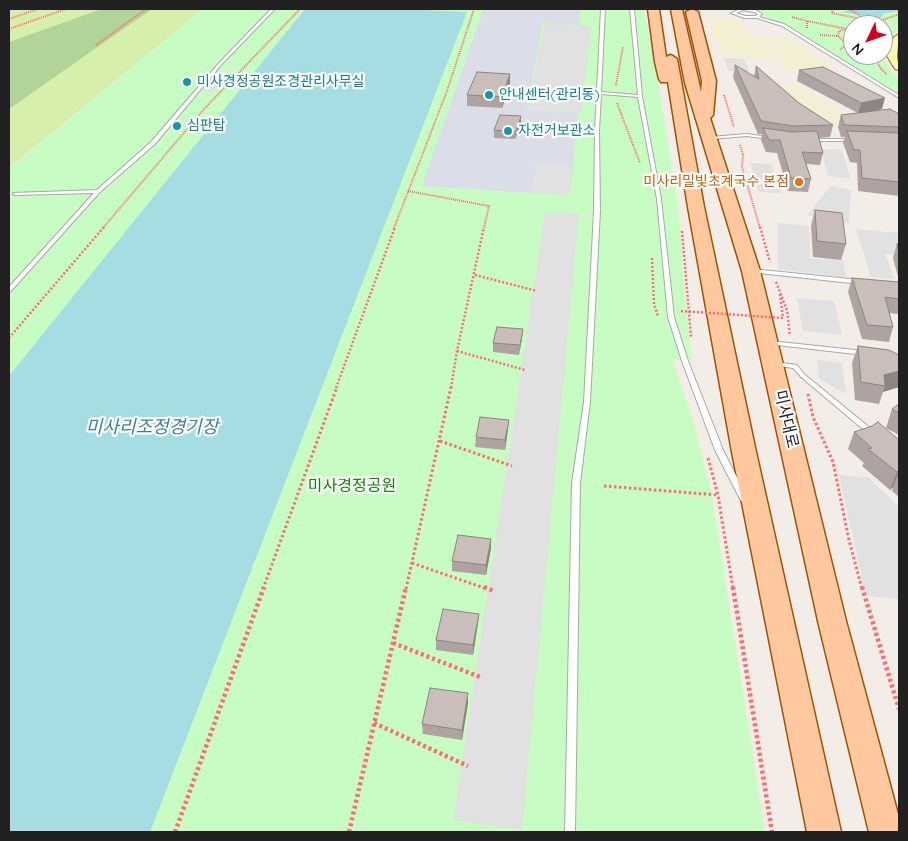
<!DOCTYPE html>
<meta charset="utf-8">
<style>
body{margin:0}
#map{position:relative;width:908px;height:841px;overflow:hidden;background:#f2ede7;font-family:Quicksand,sans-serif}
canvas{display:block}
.frame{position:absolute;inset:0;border:10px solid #212121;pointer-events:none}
.north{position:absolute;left:843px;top:15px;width:50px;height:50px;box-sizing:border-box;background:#fff;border:1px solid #a6a6a6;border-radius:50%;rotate:228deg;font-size:14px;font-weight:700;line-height:20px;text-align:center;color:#212121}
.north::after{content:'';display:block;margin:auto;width:18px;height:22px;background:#d2001e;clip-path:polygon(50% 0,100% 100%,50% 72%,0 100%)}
</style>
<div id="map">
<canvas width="908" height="841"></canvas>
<div class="frame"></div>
<div class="north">N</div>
</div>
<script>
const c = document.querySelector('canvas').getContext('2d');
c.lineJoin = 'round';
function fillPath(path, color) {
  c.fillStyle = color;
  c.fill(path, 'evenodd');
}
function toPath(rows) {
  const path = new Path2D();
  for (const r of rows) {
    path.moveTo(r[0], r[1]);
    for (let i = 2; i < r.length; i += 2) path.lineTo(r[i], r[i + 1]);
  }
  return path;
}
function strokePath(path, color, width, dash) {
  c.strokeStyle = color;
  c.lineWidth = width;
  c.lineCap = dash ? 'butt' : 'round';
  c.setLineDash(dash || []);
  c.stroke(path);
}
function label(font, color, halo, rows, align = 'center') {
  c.font = font + ' Quicksand,"Noto Sans KR",sans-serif';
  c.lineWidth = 4.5;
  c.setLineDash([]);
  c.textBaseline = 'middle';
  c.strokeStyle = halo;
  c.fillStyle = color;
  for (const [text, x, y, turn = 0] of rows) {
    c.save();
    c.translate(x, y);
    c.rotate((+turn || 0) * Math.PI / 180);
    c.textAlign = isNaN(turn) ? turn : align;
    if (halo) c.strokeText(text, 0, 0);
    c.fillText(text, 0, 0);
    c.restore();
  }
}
const farmland = toPath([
 [708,18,742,22,752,37,772,38,779,59,723,56],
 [784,35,836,69,796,74,783,68,774,37],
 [793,82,866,124,818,124,785,100,786,90]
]);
const grass = toPath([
 [9,9,203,9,9,168]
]);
const forest = toPath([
 [102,9,152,9,9,109,9,42]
]);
const park = toPath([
 [203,9,644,9,661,99,679,213,685,297,692,360,673,361,694,424,712,495,765,832,9,832,9,169],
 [759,9,899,9,899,30,886,40,883,46,883,25,853,25,853,55,882,55,890,70,899,78,899,94,785,24,765,18,762,13,756,10]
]);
const parking = toPath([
 [545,24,591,26,581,114,525,111],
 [724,58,744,59,749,72,728,71],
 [214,74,228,75,213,92,199,91],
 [821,149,842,150,851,179,828,176],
 [536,163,573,166,570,195,531,193],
 [750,163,771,164,782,193,759,192],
 [831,186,851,190,849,223,807,215],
 [545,212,579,214,522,830,453,820],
 [778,223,809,226,810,258,843,261,846,277,778,269],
 [856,229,899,233,899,255,885,254,894,279,871,277],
 [797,298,834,301,842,335,803,331],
 [817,360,842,363,846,394,819,379],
 [839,475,869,478,899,507,899,599,866,596]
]);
const plaza = toPath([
 [457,9,581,9,579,25,543,23,526,110,578,114,573,166,536,164,531,193,422,186,483,10]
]);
const water = toPath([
 [305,9,402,9,467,12,150,832,9,832,9,376],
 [853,9,899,9,899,11,883,14,882,17,876,18,842,12]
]);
const pathFar3 = toPath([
 [833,9,832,13,871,21,883,20,899,14],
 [848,9,858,14,863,20],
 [792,17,807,21],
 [9,19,38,9],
 [807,28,807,21,853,30],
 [9,29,66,9],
 [820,35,838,36,839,31,848,29],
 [838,36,847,44,840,50],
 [96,45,146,9],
 [875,55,879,66,887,75],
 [859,59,876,61],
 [616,85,623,47],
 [724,95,734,127],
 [617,103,640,163],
 [740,145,743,155,742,167,760,228],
 [408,191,489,206,484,228],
 [103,228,205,108,300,9],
 [394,228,447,91,474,9]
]);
const pathFar2 = toPath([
 [760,227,770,262],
 [682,231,691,337],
 [652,258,654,304,658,316],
 [475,275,537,291],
 [776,282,787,310,790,336],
 [780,294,783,318],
 [9,338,104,227],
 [457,351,525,370],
 [336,388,395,227],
 [451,388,457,351,484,227]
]);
const pathFar1 = toPath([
 [808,394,813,417,833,462,849,540,862,589],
 [440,441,512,466],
 [708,458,718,495,733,589],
 [604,486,718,495],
 [412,563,487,589],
 [263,589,337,387],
 [406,589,451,387]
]);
const path = toPath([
 [484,587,494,591],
 [733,587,772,832],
 [862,587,899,709],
 [393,643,480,677],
 [374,723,468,766],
 [175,832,264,587],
 [349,832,406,587]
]);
const lane = toPath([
 [271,9,275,9,221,65,155,144,100,192,11,291,9,292,9,287,94,193,15,195,13,194,13,193,97,190,151,142,219,63,271,9],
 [601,9,605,9,601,92,638,95,630,9,634,9,642,96,661,199,674,317,688,361,723,450,748,499,747,501,741,501,715,450,682,361,668,317,657,199,638,97,601,94,599,131,600,211,590,402,580,483,575,832,565,832,572,483,584,402,594,211,595,131,601,9],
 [741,9,756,10,762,14,759,17,784,24,899,95,899,98,782,26,757,18,744,18,731,13,741,9],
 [743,10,754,12,758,14,756,16,745,16,736,13,743,10],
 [747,134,769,137,771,138,769,139,747,136,711,139,709,138,711,137,747,134],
 [810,139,851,139,853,140,851,141,810,141,810,139],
 [752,269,860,280,863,282,860,284,750,272,750,270,752,269],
 [770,341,864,351,867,353,864,355,768,344,767,343,770,341],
 [775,362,797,365,805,375,874,431,875,433,874,435,870,435,801,377,793,368,773,365,772,364,775,362]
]);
const secondary = toPath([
 [899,34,897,56,899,70,895,69,887,56,894,37,899,34]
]);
const primary = toPath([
 [648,9,659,9,666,57,671,55,677,59,704,207,756,452,841,832,807,832,732,452,688,207,668,82,661,82,659,79,655,62,648,9],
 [671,9,682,9,701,92,702,81,686,12,692,9,698,12,716,81,713,115,710,118,760,271,846,621,899,818,899,832,869,832,818,621,742,271,685,83,671,9]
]);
const pathBridge = toPath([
 [681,311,783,318]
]);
const wall = toPath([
 [735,65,754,76,756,66,799,103,833,125,830,137,819,138,823,153,820,165,806,164,811,179,808,192,788,191,777,153,766,152,761,140,762,134,758,134,733,77],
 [799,70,882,109,864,112,899,114,899,196,858,191,857,163,850,162,843,143,845,137,841,137,838,127,841,115,858,113,797,81],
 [510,84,502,108,467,106,467,95],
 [521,124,515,139,494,138,494,130],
 [815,210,846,244,841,260,813,257,811,226],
 [897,244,899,245,899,280,893,258],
 [852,278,899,282,899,314,889,313,893,327,889,342,862,339,848,292],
 [523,329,522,338,519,355,493,352,493,343],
 [858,346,899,355,899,387,883,392,879,404,855,400,852,363],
 [899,404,899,435,886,428,892,409],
 [508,429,505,450,475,447,476,437],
 [854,432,899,440,899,497,892,491,893,487,890,490,862,466,864,463,848,449],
 [491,539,491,548,486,575,452,571,452,561],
 [479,614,478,623,473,655,436,650,436,640],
 [468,703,462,740,423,734,422,724]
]);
const shadedWall = toPath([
 [510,74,510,84,502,108,502,97],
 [885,98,882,109,858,114,861,103],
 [521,116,521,124,515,139,516,132],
 [523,329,522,338,519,355,520,345],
 [899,371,899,387,883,392,885,386,884,375],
 [509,420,508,429,505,450,505,440],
 [899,470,899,473,899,472,893,487,890,490,897,472],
 [491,539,491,548,486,575,486,565],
 [479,614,478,623,473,655,473,645],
 [468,693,468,703,462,740,462,730]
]);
const building = toPath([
 [735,65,759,79,756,66,799,103,833,125,793,126,761,121,735,65],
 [823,67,885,98,861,103,799,70,823,67],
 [477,72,510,74,502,97,467,95,477,72],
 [890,109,899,114,899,127,844,125,841,115,890,109],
 [500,115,521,116,516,132,494,130,500,115],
 [763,128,792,132,817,131,823,153,802,152,811,179,791,178,780,140,769,140,763,128],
 [847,131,899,133,899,182,862,178,860,150,854,150,847,131],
 [815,210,842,213,846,244,817,241,815,210],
 [897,244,899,245,899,252,897,244],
 [852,278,899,282,899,299,885,297,893,327,867,325,852,278],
 [497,327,523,329,520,345,493,343,497,327],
 [858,346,889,350,899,355,899,371,884,375,885,386,861,382,858,346],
 [899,404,899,413,892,409,899,404],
 [480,417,509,420,505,440,476,437,480,417],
 [878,422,899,440,899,470,897,472,868,449,872,448,854,432,872,426,878,422],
 [458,535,491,539,486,565,452,561,458,535],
 [443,609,479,614,473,645,436,640,443,609],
 [430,688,468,693,462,730,422,724,430,688]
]);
const markers = [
 [187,82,5,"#0f9aa8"],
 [489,95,5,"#0f9aa8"],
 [177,126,5,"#0f9aa8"],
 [508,131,5,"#0f9aa8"],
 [799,182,5,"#e8710a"]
];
const farCulturenames = [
 ["미사경정공원조경관리사무실",197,82],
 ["안내센터(관리동)",499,95],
 ["심판탑",187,126],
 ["자전거보관소",518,131]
];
const farFoodnames = [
 ["미사리밀빛초계국수 본점",789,182]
];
const streetNames = [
 ["미사대로",786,419,77]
];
const parkNames = [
 ["미사경정공원",352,486]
];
const waterNames = [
 ["미사리조정경기장",152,428]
];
fillPath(farmland, '#f2efd2');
fillPath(grass, '#d6efab');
fillPath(forest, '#b3d499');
fillPath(park, '#c7fdc3');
fillPath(parking, '#e1e1e1');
fillPath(plaza, '#dbdde8');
fillPath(water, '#a5dde2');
strokePath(lane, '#a8a8a8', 2);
strokePath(secondary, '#807c00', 2);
strokePath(primary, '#9e5300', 3);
strokePath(pathFar3, '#ff6b71', 2, [1, 1]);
strokePath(pathFar2, '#ff6b71', 2.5, [2, 2]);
strokePath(pathFar1, '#ff6b71', 3, [2.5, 2.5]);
strokePath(path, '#ff6b71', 4.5, [3, 3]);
fillPath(lane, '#fff');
fillPath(secondary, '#fef8b9');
fillPath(primary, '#ffc89f');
strokePath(pathBridge, '#ff6b71', 2.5, [2, 2]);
fillPath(wall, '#aea3a0');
fillPath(shadedWall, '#8d8582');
fillPath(building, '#cabeba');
strokePath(building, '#8d8582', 1);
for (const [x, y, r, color] of markers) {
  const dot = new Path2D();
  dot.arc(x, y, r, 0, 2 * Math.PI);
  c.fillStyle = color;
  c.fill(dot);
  strokePath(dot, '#fff', 2);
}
label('14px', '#0d838f', '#fff', farCulturenames, 'left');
label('14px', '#c56008', '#fff', farFoodnames, 'right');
label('16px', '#212121', '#fff', streetNames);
label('16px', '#0c8505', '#fff', parkNames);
label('italic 18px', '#3d7da0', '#fff', waterNames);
</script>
